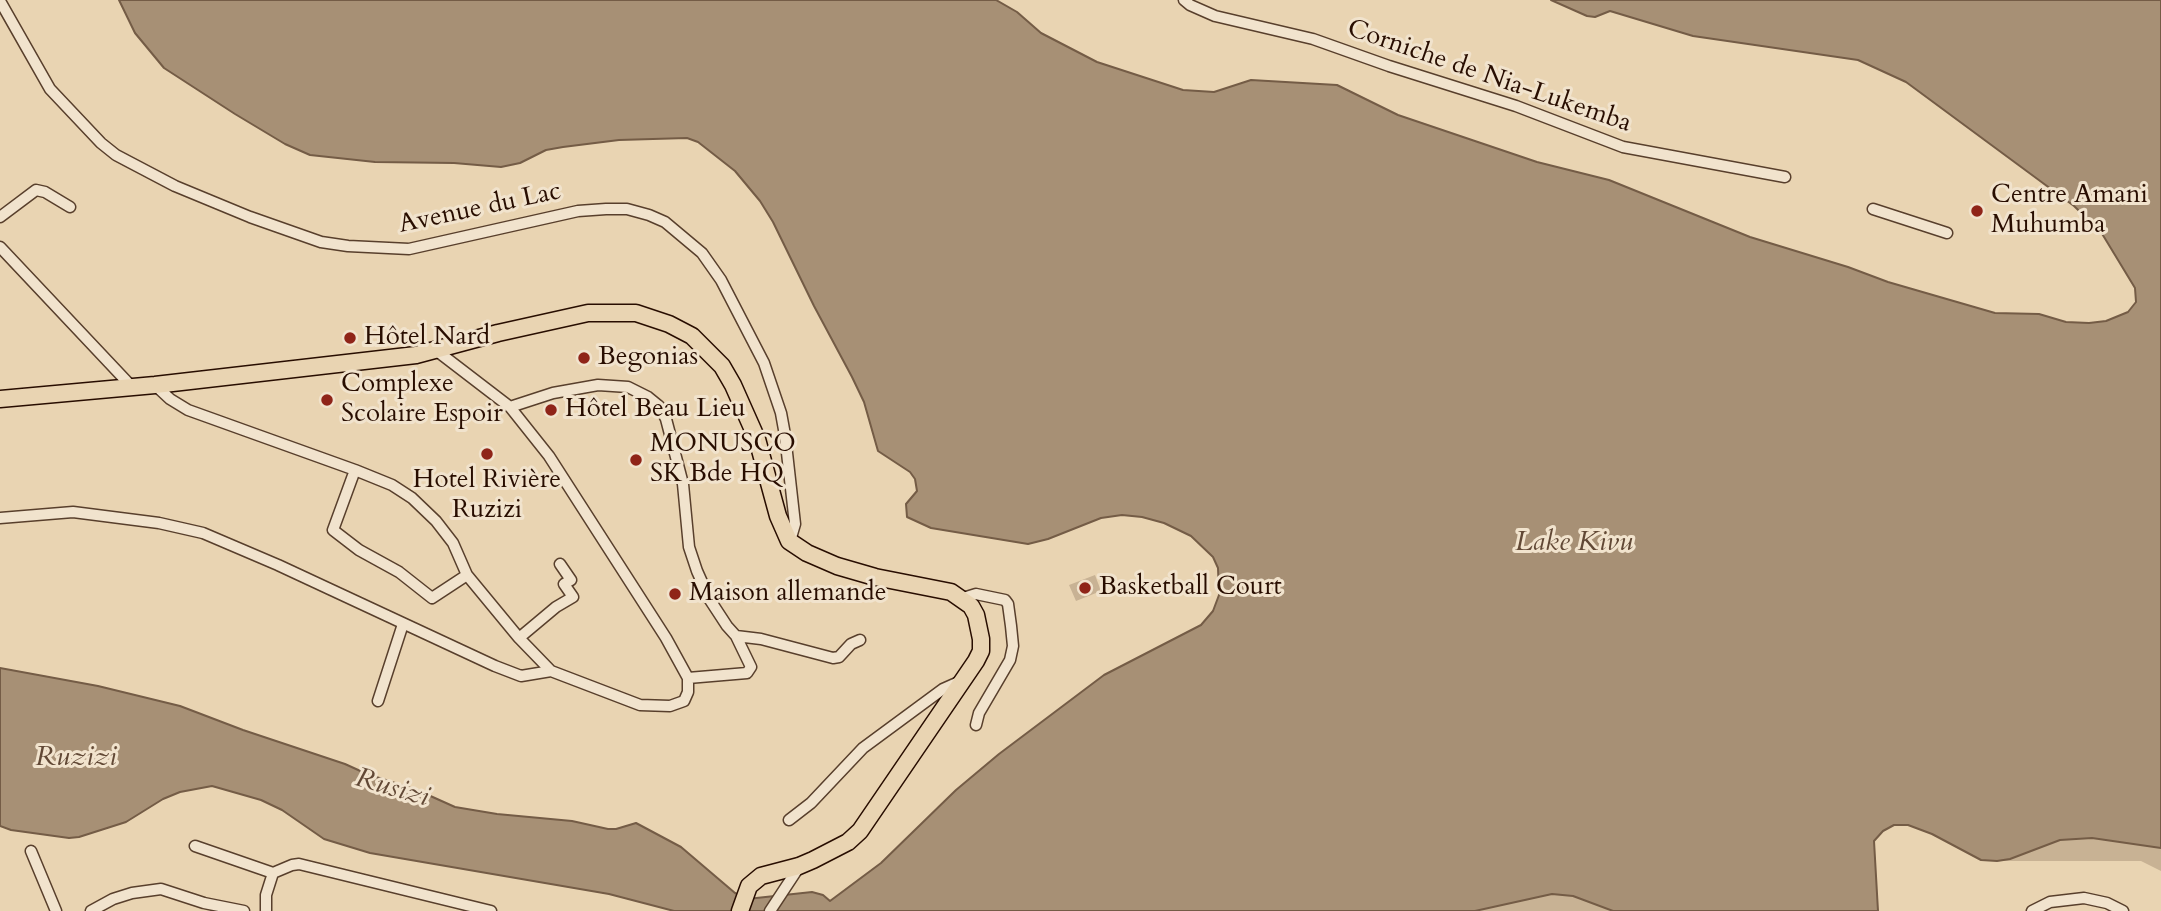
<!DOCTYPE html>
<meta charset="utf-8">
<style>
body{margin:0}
canvas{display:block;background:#e9d4b2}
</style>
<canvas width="2161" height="911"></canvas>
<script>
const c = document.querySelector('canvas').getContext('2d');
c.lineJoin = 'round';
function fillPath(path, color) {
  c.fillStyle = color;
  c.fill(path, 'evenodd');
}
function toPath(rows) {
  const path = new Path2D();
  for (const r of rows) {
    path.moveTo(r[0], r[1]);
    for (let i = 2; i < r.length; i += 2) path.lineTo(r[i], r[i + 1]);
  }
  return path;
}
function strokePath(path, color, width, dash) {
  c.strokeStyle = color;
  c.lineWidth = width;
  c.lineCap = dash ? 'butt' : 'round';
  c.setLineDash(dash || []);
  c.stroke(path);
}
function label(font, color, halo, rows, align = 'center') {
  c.font = font + ' Cardo,serif';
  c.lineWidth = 6;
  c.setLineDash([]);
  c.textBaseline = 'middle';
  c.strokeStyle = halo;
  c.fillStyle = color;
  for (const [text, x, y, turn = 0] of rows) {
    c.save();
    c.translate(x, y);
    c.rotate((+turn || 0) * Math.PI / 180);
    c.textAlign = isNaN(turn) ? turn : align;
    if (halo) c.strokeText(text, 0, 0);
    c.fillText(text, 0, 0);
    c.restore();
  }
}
const green = toPath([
 [1095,575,1101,591,1076,601,1069,585],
 [2092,838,2161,848,2161,871,2141,861,1997,861,2010,859,2060,840],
 [1552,894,1573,896,1613,911,1475,911]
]);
const water = toPath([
 [119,0,996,0,1017,12,1041,33,1097,62,1183,90,1214,92,1251,80,1337,85,1398,115,1537,162,1609,180,1750,237,1848,267,1888,282,1995,313,2039,314,2066,322,2089,323,2106,321,2128,312,2136,302,2135,288,2101,232,2074,206,1906,82,1858,60,1693,36,1610,11,1595,17,1587,16,1551,0,2161,0,2161,848,2092,838,2060,840,2010,859,1997,861,1981,860,1932,834,1908,825,1894,825,1883,831,1874,841,1878,911,1613,911,1573,896,1552,894,1475,911,674,911,609,894,370,853,324,839,282,810,261,800,212,786,180,792,163,799,126,822,79,837,69,838,11,830,0,826,0,668,98,686,180,706,243,730,345,764,367,774,417,790,455,807,497,814,572,821,608,829,616,829,636,823,681,847,735,893,747,899,812,892,823,895,830,901,881,863,956,790,999,754,1104,675,1201,625,1213,611,1219,595,1218,568,1213,557,1191,536,1164,523,1142,517,1122,515,1101,518,1048,539,1028,544,931,528,907,517,906,504,917,491,915,479,910,472,878,451,864,402,852,377,814,306,773,222,760,201,735,171,698,142,687,138,619,140,563,147,546,150,520,163,501,167,454,163,375,162,310,155,285,144,235,114,164,68,135,33,119,0]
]);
const minor = toPath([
 [1184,0,1190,5,1215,16,1313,39,1389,66,1516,106,1623,147,1785,177],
 [0,1,50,89,101,143,116,155,175,186,250,217,321,242,348,246,409,249,578,211,606,209,627,209,649,215,665,222,702,253,721,280,764,363,781,413,785,435,795,524,790,541],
 [1873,209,1947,233],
 [0,217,36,190,45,192,70,207],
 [0,247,132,387],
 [437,351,510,407,553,393,598,385,628,387,648,397,659,406,666,419,683,484,689,547,697,571,710,600,727,626,736,636,751,667,747,673,688,678],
 [155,385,170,399,188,410,355,470,392,485,412,498,436,521,453,543,467,575,519,638,551,671,640,705,670,706,684,701,688,692,688,678,666,638,549,456,510,407],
 [355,470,333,530,359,550,399,572,432,598,467,575],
 [0,518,73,512,159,523,203,533,278,565,495,666,521,676,551,671],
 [963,598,976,594,1005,600,1008,604,1011,626,1013,646,1010,660,979,713,976,725],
 [736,636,761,639,833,658,839,657,851,644,860,640],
 [519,638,556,607,573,597,564,584,571,580,560,564],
 [378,701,403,624],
 [789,820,811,803,863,748,943,689,961,681],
 [195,846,273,873],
 [31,851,56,911],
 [91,911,113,899,132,893,161,889,204,903,244,911],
 [266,911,266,895,273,873,292,865,299,864,491,911],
 [770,911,799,867],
 [2032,911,2050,902,2084,898,2107,903,2123,911]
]);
const primary = toPath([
 [0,399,155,385,416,355,498,333,588,313,636,313,669,324,692,336,722,366,733,385,757,439,778,516,789,541,807,553,837,566,875,577,951,592,971,606,976,615,981,639,981,651,976,661,860,831,848,842,813,860,799,866,761,876,749,886,740,911]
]);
const markers = [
 [1977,211,7,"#8f2418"],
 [350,338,7,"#8f2418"],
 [584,358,7,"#8f2418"],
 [327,400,7,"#8f2418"],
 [551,410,7,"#8f2418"],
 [487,454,7,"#8f2418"],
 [636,460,7,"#8f2418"],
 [1085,588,7,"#8f2418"],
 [675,594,7,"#8f2418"]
];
const streetNames = [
 ["Corniche de Nia-Lukemba",1489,77,19],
 ["Avenue du Lac",480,209,-12]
];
const poiNames = [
 ["Centre Amani",1991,196],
 ["Muhumba",1991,226],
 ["Hôtel Nard",364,338],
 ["Begonias",598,358],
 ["Complexe",341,385],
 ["Scolaire Espoir",341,415],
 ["Hôtel Beau Lieu",565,410],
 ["MONUSCO",650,445],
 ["SK Bde HQ",650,475],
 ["Hotel Rivière",487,481,"center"],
 ["Ruzizi",487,511,"center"],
 ["Basketball Court",1099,588],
 ["Maison allemande",689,594]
];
const waterNames = [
 ["Lake Kivu",1574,544],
 ["Ruzizi",76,759],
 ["Rusizi",392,789,16]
];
fillPath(green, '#c8b294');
fillPath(water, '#a79075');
strokePath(water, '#745c46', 2);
strokePath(minor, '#583f2c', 13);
strokePath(primary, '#280d00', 19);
strokePath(minor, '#f1e3cd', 10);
strokePath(primary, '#e9d4b2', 16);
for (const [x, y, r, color] of markers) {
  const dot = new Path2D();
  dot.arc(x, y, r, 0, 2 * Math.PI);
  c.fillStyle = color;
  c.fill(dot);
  strokePath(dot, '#f1e3cd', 2.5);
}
label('26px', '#280d00', '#f1e3cd', streetNames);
label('26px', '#280d00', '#f1e3cd', poiNames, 'left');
label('italic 28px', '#614835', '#f1e3cd', waterNames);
</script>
